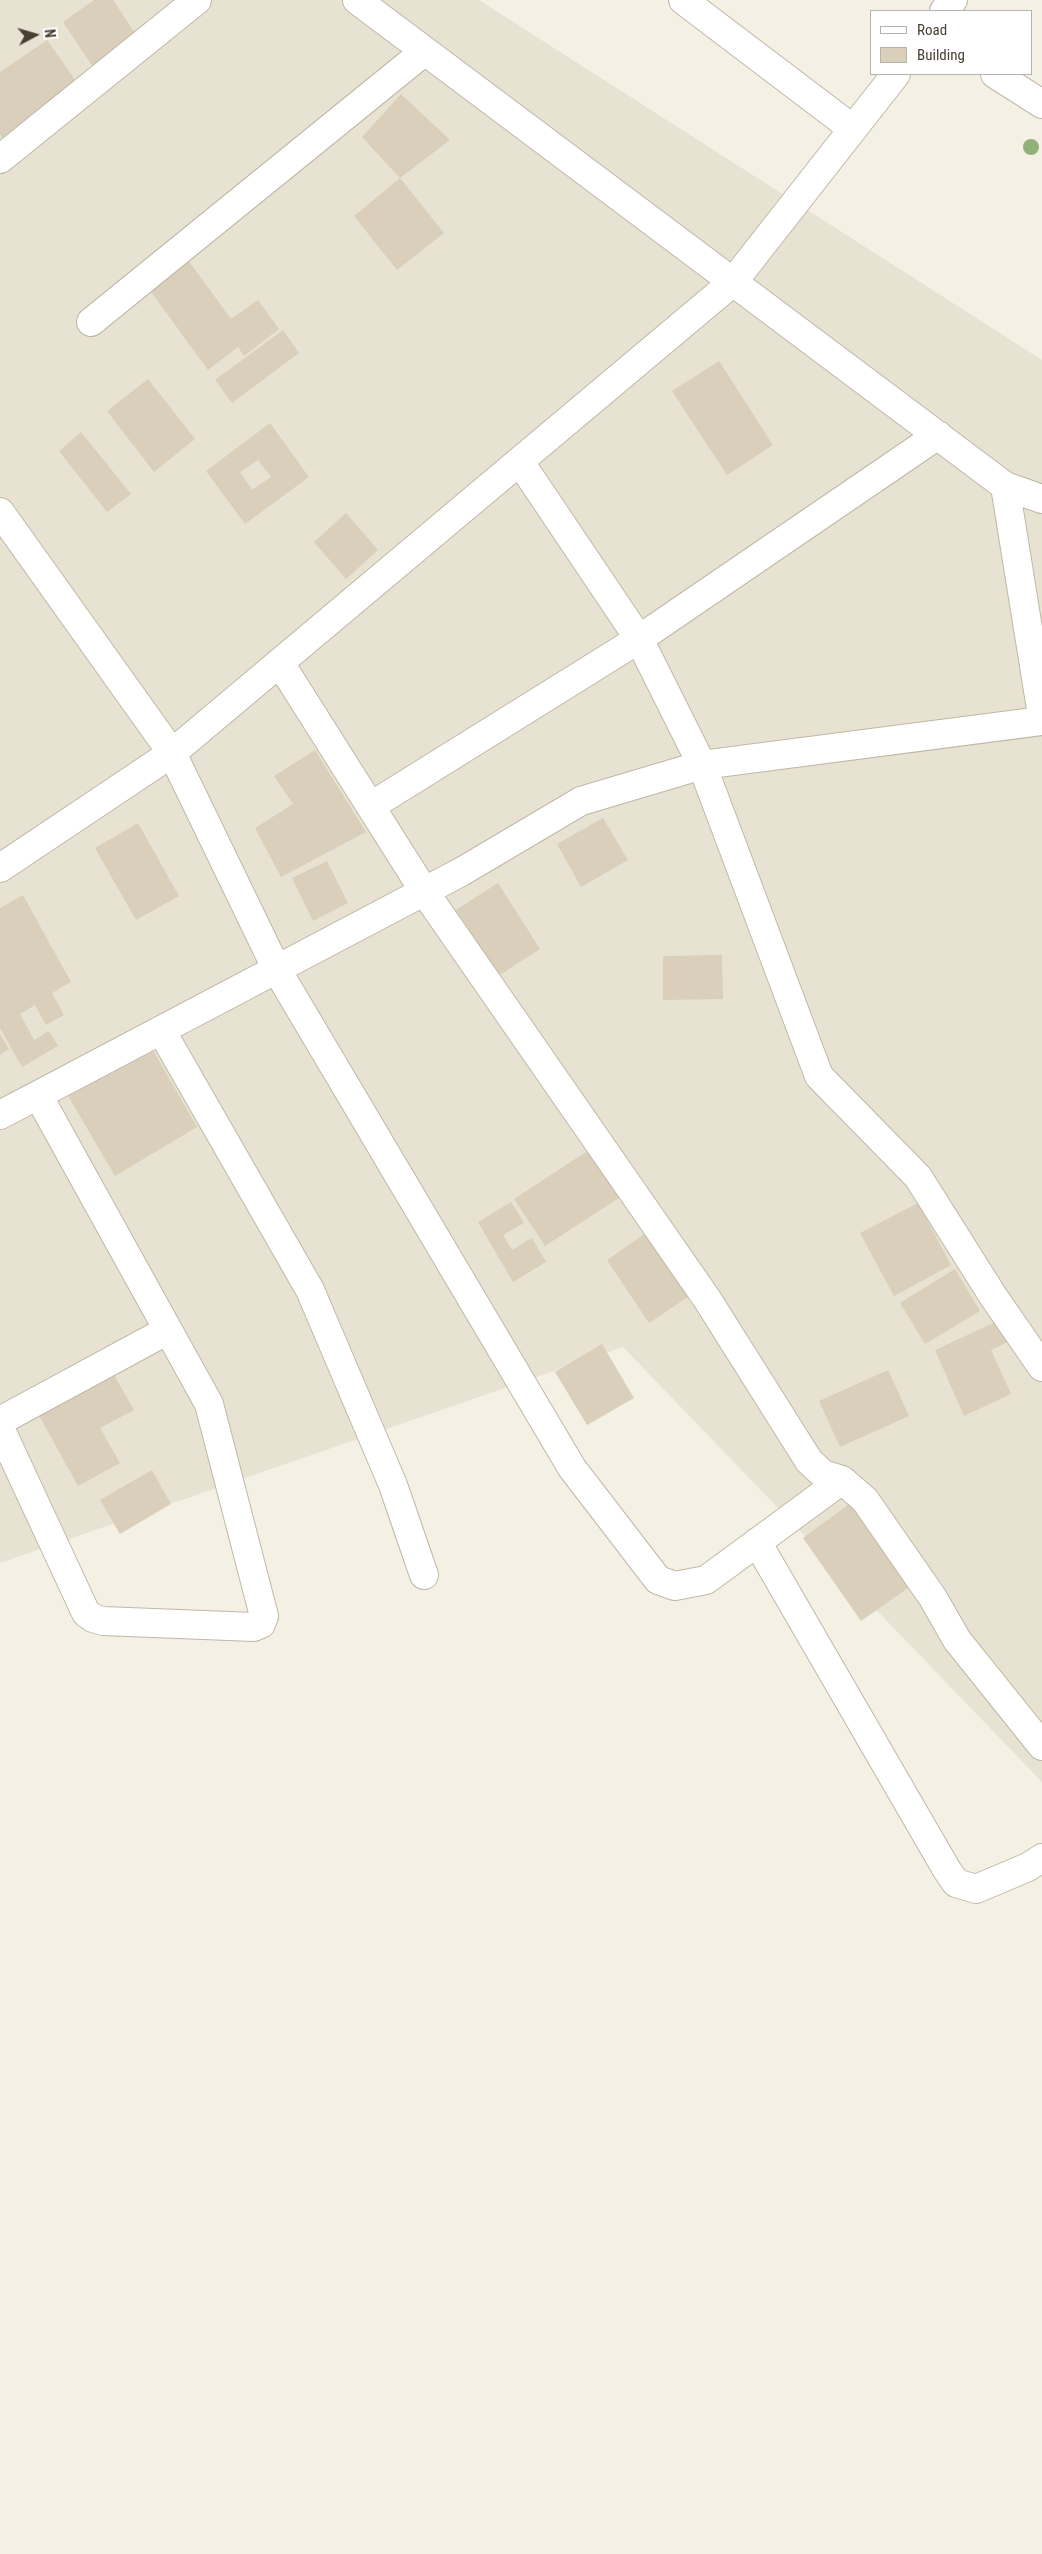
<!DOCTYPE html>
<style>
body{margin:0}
#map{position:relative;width:1042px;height:2554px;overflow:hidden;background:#f4f0e4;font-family:"Roboto Condensed",sans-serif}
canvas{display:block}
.legend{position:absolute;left:870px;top:10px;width:162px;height:65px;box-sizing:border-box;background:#fff;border:1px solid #b5b3ad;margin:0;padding:6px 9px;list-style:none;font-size:15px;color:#474033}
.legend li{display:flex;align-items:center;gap:10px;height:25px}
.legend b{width:25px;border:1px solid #b5b3ad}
.north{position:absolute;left:10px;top:10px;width:50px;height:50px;-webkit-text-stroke:4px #fff;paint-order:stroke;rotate:84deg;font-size:14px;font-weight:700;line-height:20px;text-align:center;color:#474033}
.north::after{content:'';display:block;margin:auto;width:18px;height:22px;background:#474033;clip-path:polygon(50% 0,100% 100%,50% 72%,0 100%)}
</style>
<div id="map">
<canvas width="1042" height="2554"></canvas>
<ul class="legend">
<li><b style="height:6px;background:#fff"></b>Road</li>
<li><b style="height:14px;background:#dacfbb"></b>Building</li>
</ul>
<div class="north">N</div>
</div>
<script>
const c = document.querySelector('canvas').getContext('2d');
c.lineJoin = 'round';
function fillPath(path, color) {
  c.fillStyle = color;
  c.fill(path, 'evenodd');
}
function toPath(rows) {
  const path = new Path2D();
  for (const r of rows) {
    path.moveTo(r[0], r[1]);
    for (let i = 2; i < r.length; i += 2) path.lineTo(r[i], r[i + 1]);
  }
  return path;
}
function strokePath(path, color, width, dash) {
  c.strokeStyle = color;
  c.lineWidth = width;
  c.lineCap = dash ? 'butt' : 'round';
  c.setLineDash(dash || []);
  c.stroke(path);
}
const residential = toPath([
 [0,0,479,0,1042,360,1042,1782,623,1347,0,1563]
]);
const building = toPath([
 [94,0,113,0,141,42,97,73,63,22],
 [47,40,81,88,4,141,0,134,0,72],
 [401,94,450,140,400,178,362,137],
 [400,178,444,233,397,270,354,216],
 [185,256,231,319,258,300,279,329,244,356,238,347,208,370,146,285],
 [283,330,299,353,232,403,215,380],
 [719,361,773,445,727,475,672,391],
 [148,379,195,439,154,472,107,411],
 [270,423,309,477,245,524,206,471],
 [258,460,271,477,252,490,240,472],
 [81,432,131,494,107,512,59,451],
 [346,513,378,550,346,579,314,542],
 [315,750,366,832,281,877,255,828,293,804,274,776],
 [603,818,628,860,581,887,557,844],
 [138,823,179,896,136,920,95,848],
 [327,861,348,903,313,921,292,878],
 [498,883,540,949,498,976,456,910],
 [23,895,71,982,52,993,64,1015,46,1025,35,1005,20,1014,34,1040,49,1031,58,1046,22,1067,0,1028,0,908],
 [722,955,723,999,663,1000,663,956],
 [0,1034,9,1049,0,1055],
 [150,1045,197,1127,115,1176,67,1094],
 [595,1146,625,1194,545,1246,514,1199],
 [511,1202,524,1223,503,1235,512,1250,532,1238,546,1262,513,1282,478,1222],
 [918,1203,951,1265,894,1296,860,1233],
 [646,1233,688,1297,649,1323,607,1260],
 [955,1269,980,1311,925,1344,900,1303],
 [1000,1320,1010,1341,991,1350,1011,1394,964,1416,935,1350],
 [602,1344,634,1398,587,1425,555,1372],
 [110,1368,134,1410,100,1428,120,1463,78,1486,36,1410],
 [888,1370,909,1416,840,1447,819,1401],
 [152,1470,171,1504,120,1534,100,1500],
 [856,1499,915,1583,861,1621,803,1538]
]);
const minor = toPath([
 [357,0,1005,486,1042,499],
 [683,0,853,129],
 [944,11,953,0],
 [995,74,1042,104],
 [0,159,197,0],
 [91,322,425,51],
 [520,462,639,639,702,765,819,1076,918,1177,993,1296,1042,1367],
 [1005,486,1042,715],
 [0,512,172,753,277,970,572,1468,658,1580,675,1586,706,1580,842,1480],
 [280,663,424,891,707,1299,809,1461,823,1474,842,1480,865,1500,933,1598,957,1640,1042,1746],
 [371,806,639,639,938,435],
 [0,868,172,753,733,282,896,74],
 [161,1030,310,1290,393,1485,424,1575],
 [0,1115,461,872,581,801,702,765,1042,721],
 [0,1421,168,1330],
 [0,1428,86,1613,93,1618,103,1621,254,1627,261,1624,264,1616,209,1404,38,1095],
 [757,1542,947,1870,956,1883,976,1889,1028,1867,1042,1858]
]);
const trees = [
 [1031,147]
];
fillPath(residential, '#e8e2d2');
fillPath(building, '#dacfbb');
strokePath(minor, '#c0b8a6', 30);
strokePath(minor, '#fff', 28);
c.fillStyle = '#91b179';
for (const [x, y] of trees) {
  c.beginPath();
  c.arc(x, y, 8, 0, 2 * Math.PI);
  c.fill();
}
</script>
